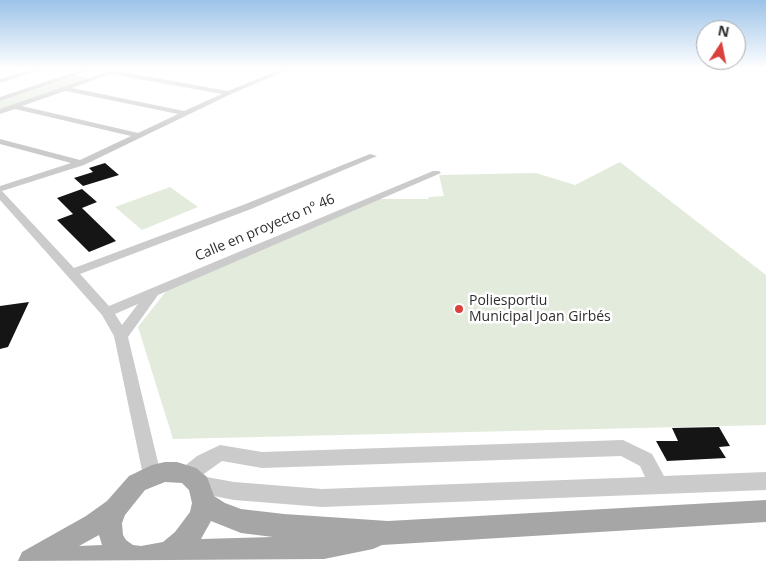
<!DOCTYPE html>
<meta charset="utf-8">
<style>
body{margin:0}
#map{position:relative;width:766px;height:561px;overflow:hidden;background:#fff;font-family:"Open Sans",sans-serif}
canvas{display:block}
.north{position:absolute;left:696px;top:20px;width:50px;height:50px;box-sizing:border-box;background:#fff;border:1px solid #ababab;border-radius:50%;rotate:11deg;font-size:14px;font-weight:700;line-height:20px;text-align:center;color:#2e2e2e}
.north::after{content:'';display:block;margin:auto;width:18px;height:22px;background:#da403c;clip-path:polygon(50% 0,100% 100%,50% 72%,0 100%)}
</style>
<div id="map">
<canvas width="766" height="561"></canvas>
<div class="north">N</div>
</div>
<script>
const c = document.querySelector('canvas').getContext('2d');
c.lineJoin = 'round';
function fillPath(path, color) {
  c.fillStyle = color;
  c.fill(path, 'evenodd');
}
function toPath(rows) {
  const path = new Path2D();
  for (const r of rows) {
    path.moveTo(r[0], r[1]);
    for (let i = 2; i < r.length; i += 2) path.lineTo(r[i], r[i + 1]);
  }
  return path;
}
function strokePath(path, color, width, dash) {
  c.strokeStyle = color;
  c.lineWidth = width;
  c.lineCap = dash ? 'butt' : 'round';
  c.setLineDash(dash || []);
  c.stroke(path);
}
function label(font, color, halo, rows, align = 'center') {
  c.font = font + ' "Open Sans",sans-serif';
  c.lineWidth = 5;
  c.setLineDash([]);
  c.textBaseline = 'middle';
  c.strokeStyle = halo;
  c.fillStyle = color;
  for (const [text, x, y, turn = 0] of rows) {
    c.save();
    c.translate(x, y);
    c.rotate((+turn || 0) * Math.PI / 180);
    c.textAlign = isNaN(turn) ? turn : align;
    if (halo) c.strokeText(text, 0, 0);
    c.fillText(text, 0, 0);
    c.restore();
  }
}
const green = toPath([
 [74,75,89,78,5,109,0,109,0,99],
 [620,162,766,275,766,425,173,439,138,327,167,290,379,199,428,199,429,197,444,196,439,175,536,173,575,185],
 [170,187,198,207,142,230,115,207]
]);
const building = toPath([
 [105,163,119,175,83,186,74,178,93,172,89,168],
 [82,189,97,202,82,208,116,241,89,252,57,220,73,214,57,198],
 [29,302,8,347,0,349,0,306],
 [719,427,730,446,719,447,726,458,667,461,656,441,678,441,672,428]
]);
const minor = toPath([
 [37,68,46,68,0,83,0,79,37,68],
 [87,68,93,69,0,101,0,97,87,68],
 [284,68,292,68,231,94,84,165,2,191,74,268,243,205,370,154,377,156,251,209,80,274,109,306,433,171,439,171,441,173,158,295,128,337,161,475,159,481,152,484,145,481,143,475,114,336,102,315,0,200,0,186,71,163,0,144,0,139,80,160,131,136,15,109,0,114,0,109,112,70,228,91,284,68],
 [110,74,111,74,222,94,184,111,72,88,110,74],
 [65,91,66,91,178,114,138,133,22,106,65,91],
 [138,304,122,325,115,314,138,304],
 [623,440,652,454,664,476,766,472,766,490,322,507,234,500,199,493,192,490,190,483,181,481,179,475,181,469,197,456,220,445,262,452,623,440],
 [621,456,640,466,645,477,322,489,234,482,201,476,222,461,262,468,621,456]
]);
const major = toPath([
 [165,462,177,462,196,468,207,477,214,496,225,503,241,509,284,514,388,521,766,500,766,522,382,545,373,549,324,559,18,561,22,552,86,516,107,501,129,476,152,465,165,462],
 [165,482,182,483,189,490,192,503,190,512,175,532,163,542,141,546,133,545,126,540,123,535,122,523,125,515,145,490,165,482],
 [211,521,241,533,273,537,201,539,211,521],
 [99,535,102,545,79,546,99,535]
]);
const markers = [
 [459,309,5,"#da403c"]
];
const streetNames = [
 ["Calle en proyecto nº 46",265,228,-23]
];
const poiNames = [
 ["Poliesportiu",469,301],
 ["Municipal Joan Girbés",469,317]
];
fillPath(green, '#e3ebdd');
fillPath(building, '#151515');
fillPath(minor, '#cbcbcb');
fillPath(major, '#a6a6a6');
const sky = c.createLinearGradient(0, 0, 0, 146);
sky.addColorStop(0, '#9cc3e9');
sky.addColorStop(0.47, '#fff');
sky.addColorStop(1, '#ffffff00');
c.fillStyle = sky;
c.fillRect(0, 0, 766, 146);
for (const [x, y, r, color] of markers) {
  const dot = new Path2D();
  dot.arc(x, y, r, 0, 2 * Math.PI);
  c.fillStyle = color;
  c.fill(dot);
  strokePath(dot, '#fff', 2);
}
label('14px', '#2e2e2e', '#fff', streetNames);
label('14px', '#2e2e2e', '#fff', poiNames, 'left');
</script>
